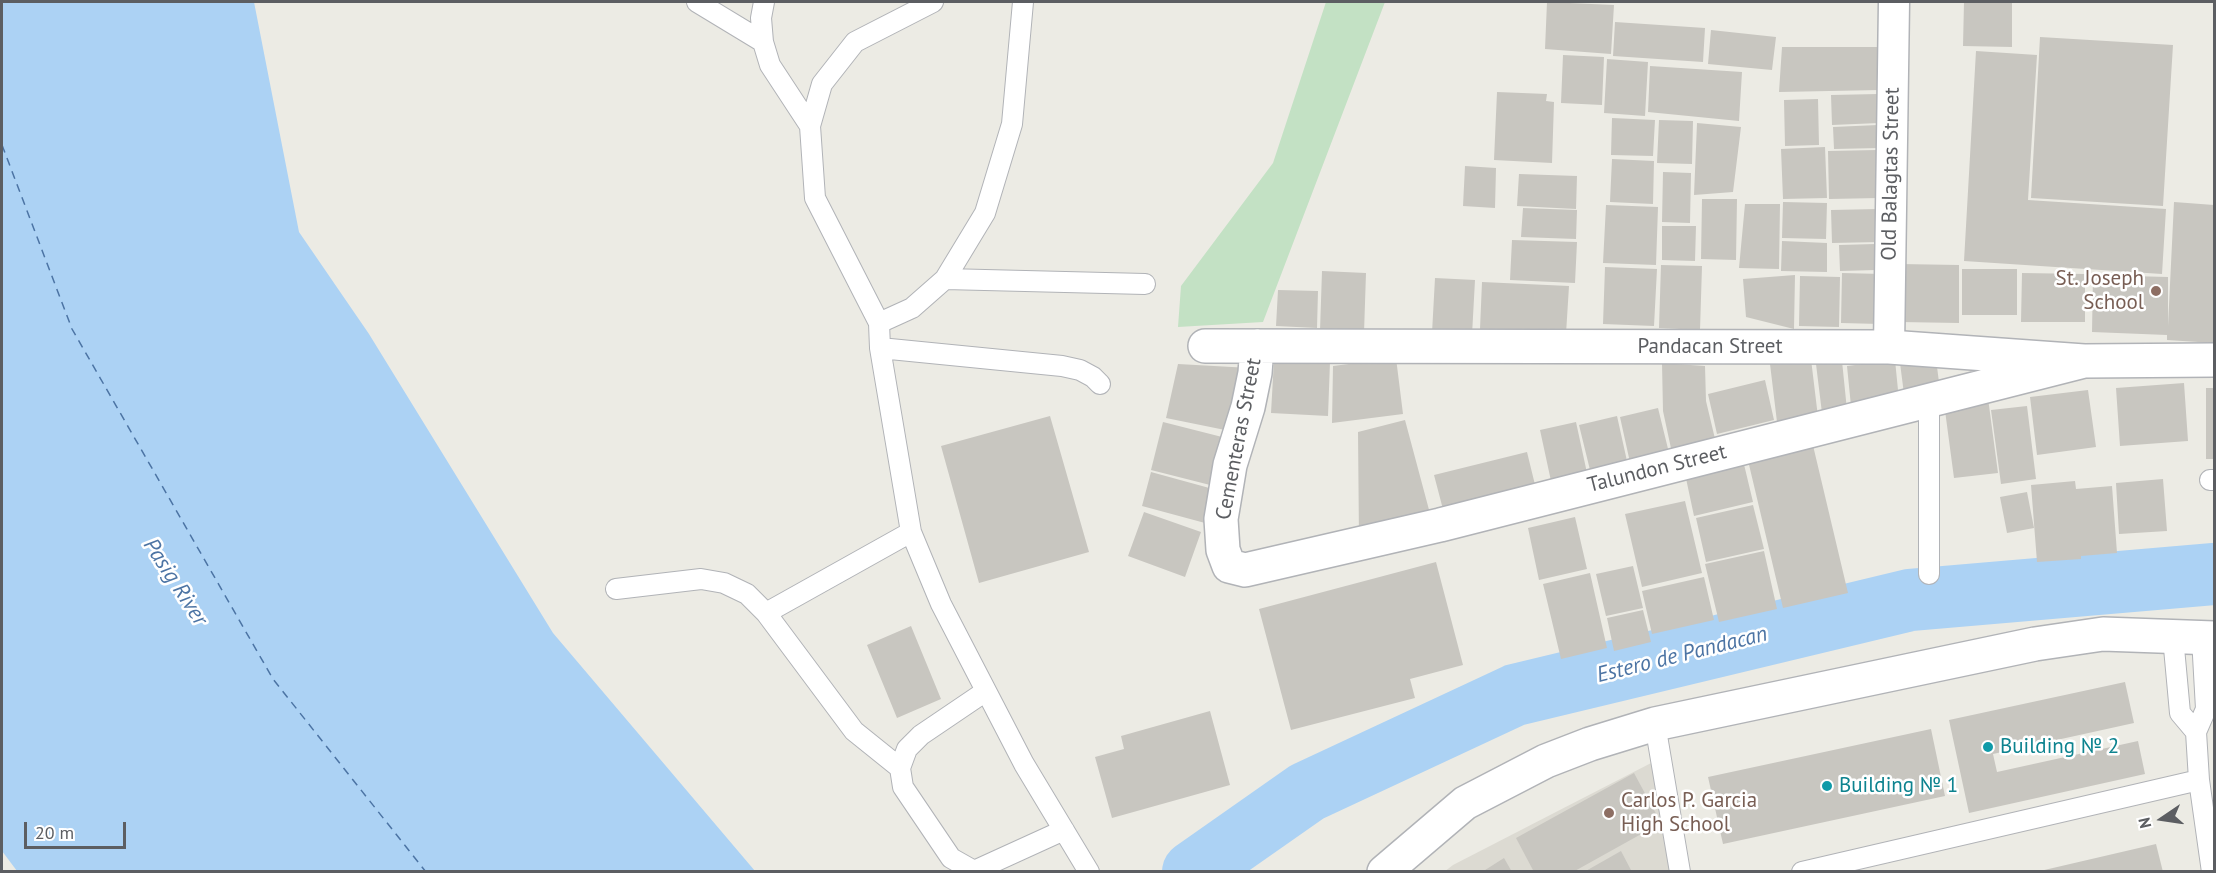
<!DOCTYPE html>
<meta charset="utf-8">
<style>
body{margin:0}
#map{position:relative;width:2216px;height:873px;overflow:hidden;background:#ecebe4;font-family:"PT Sans",sans-serif}
canvas{display:block}
.frame{position:absolute;inset:0;border:3px solid #5c5e62;pointer-events:none}
.north{position:absolute;left:2132px;top:789px;width:60px;height:60px;-webkit-text-stroke:4px #fff;paint-order:stroke;rotate:257deg;font-size:16px;font-weight:700;line-height:24px;text-align:center;color:#5c5e62}
.north::after{content:'';display:block;margin:auto;width:21px;height:27px;background:#5c5e62;clip-path:polygon(50% 0,100% 100%,50% 72%,0 100%)}
.scale{position:absolute;left:24px;top:822px;width:102px;height:27px;box-sizing:border-box;border:3px solid #5c5e62;border-top:0;padding-left:8px;font-size:18px;line-height:21px;white-space:nowrap;color:#5c5e62;-webkit-text-stroke:4px #fff;paint-order:stroke}
</style>
<div id="map">
<canvas width="2216" height="873"></canvas>
<div class="frame"></div>
<div class="north">N</div>
<div class="scale">20 m</div>
</div>
<script>
const c = document.querySelector('canvas').getContext('2d');
c.lineJoin = 'round';
function fillPath(path, color) {
  c.fillStyle = color;
  c.fill(path, 'evenodd');
}
function toPath(rows) {
  const path = new Path2D();
  for (const r of rows) {
    path.moveTo(r[0], r[1]);
    for (let i = 2; i < r.length; i += 2) path.lineTo(r[i], r[i + 1]);
  }
  return path;
}
function strokePath(path, color, width, dash) {
  c.strokeStyle = color;
  c.lineWidth = width;
  c.lineCap = dash ? 'butt' : 'round';
  c.setLineDash(dash || []);
  c.stroke(path);
}
function label(font, color, halo, rows, align = 'center') {
  c.font = font + ' "PT Sans",sans-serif';
  c.lineWidth = 5;
  c.setLineDash([]);
  c.textBaseline = 'middle';
  c.strokeStyle = halo;
  c.fillStyle = color;
  for (const [text, x, y, turn = 0] of rows) {
    c.save();
    c.translate(x, y);
    c.rotate((+turn || 0) * Math.PI / 180);
    c.textAlign = isNaN(turn) ? turn : align;
    if (halo) c.strokeText(text, 0, 0);
    c.fillText(text, 0, 0);
    c.restore();
  }
}
const education = toPath([
 [1655,761,1674,871,1444,872,1453,865]
]);
const green = toPath([
 [1326,2,1385,2,1263,322,1178,327,1181,286,1273,163]
]);
const water = toPath([
 [2,2,254,2,299,232,369,334,553,633,755,871,17,871,2,851]
]);
const river = toPath([
 [1193,872,1307,792,1515,695,1910,600,2214,574]
]);
const ferry = toPath([
 [2,145,72,329,273,679,426,872]
]);
const building = toPath([
 [1547,2,1614,5,1611,54,1545,49],
 [1964,2,2012,2,2012,47,1963,46],
 [1615,22,1705,28,1703,62,1613,56],
 [1711,30,1776,37,1772,70,1708,64],
 [2040,37,2173,45,2163,206,2031,198],
 [1782,47,1880,47,1880,90,1779,92],
 [1976,51,2037,55,2028,200,2166,209,2162,274,1964,261],
 [1563,55,1604,57,1602,105,1561,103],
 [1607,59,1648,62,1645,116,1604,113],
 [1650,66,1742,72,1739,121,1648,112],
 [1497,92,1547,94,1546,101,1554,102,1552,163,1494,160],
 [1878,94,1879,123,1832,125,1831,95],
 [1818,99,1819,145,1785,146,1784,100],
 [1612,118,1655,120,1653,156,1611,155],
 [1659,120,1693,121,1692,164,1657,163],
 [1697,123,1741,127,1733,192,1694,195],
 [1878,125,1879,148,1834,149,1833,127],
 [1825,147,1827,198,1783,199,1781,149],
 [1877,150,1879,198,1829,199,1828,151],
 [1612,159,1654,161,1653,204,1610,202],
 [1465,166,1496,168,1495,208,1463,206],
 [1663,172,1691,173,1690,223,1662,222],
 [1519,174,1577,176,1576,209,1517,206],
 [1702,199,1737,199,1736,260,1701,259],
 [1783,202,1827,203,1826,239,1782,238],
 [2174,202,2214,205,2214,343,2167,340,2167,335,2092,332,2093,275,2168,277,2168,326],
 [1745,204,1780,204,1779,269,1739,268],
 [1606,205,1658,207,1656,265,1603,263],
 [1523,208,1577,210,1576,239,1521,237],
 [1878,209,1879,242,1832,243,1831,210],
 [1662,226,1696,226,1695,261,1662,260],
 [1512,240,1577,242,1575,283,1510,280],
 [1782,241,1827,243,1827,272,1781,271],
 [1875,244,1876,270,1840,271,1839,245],
 [1900,264,1959,265,1959,323,1900,322],
 [1661,265,1702,266,1700,330,1659,328],
 [1605,267,1657,269,1654,326,1603,324],
 [1962,269,2017,269,2017,315,1962,315],
 [1322,271,1366,273,1364,333,1320,331],
 [1842,273,1882,274,1880,324,1841,323],
 [2022,273,2085,274,2085,322,2021,322],
 [1795,275,1794,329,1746,317,1743,279],
 [1800,276,1840,277,1839,327,1799,326],
 [1435,278,1475,280,1472,335,1432,333],
 [1482,282,1569,286,1566,334,1480,329],
 [1278,290,1318,291,1317,328,1276,326],
 [1396,358,1403,414,1332,423,1333,366],
 [1811,359,1818,417,1777,422,1770,364],
 [1936,359,1940,390,1904,394,1900,363],
 [1274,360,1330,362,1328,416,1271,413],
 [1895,360,1899,400,1851,406,1847,366],
 [1842,361,1847,410,1822,413,1816,364],
 [1662,363,1705,366,1706,401,1716,443,1672,453,1663,411],
 [1178,364,1250,368,1230,431,1166,418],
 [1765,380,1774,420,1717,434,1708,394],
 [2184,383,2188,441,2120,446,2116,388],
 [2206,388,2214,388,2214,459,2206,459],
 [2088,390,2096,447,2037,455,2030,397],
 [1988,398,1998,473,1954,478,1944,403],
 [2027,406,2036,479,2001,484,1991,410],
 [1658,408,1670,457,1631,467,1620,417],
 [1050,416,1089,552,979,583,941,446],
 [1617,416,1627,461,1590,470,1579,425],
 [1405,420,1432,521,1359,540,1358,432],
 [1163,422,1230,439,1218,487,1151,470],
 [1576,422,1587,473,1551,481,1540,430],
 [1811,437,1848,593,1783,608,1746,452],
 [1527,452,1537,493,1445,517,1434,475],
 [1742,456,1753,502,1694,516,1684,469],
 [1151,472,1213,489,1205,523,1142,506],
 [2163,479,2167,531,2119,534,2116,483],
 [2075,481,2076,489,2112,486,2117,553,2081,556,2081,559,2037,562,2031,485],
 [2027,492,2034,528,2007,533,2000,497],
 [1685,501,1702,573,1642,587,1625,514],
 [1753,505,1764,549,1706,562,1696,518],
 [1144,512,1201,532,1185,577,1128,556],
 [1575,517,1587,569,1539,580,1528,528],
 [1764,551,1777,609,1719,622,1705,564],
 [1436,562,1463,665,1410,679,1415,698,1291,730,1259,609],
 [1633,566,1643,608,1606,616,1596,574],
 [1590,573,1607,648,1561,659,1543,584],
 [1704,577,1714,620,1652,634,1642,591],
 [1643,610,1651,642,1614,651,1607,618],
 [911,626,941,699,897,718,867,645],
 [2125,682,2134,723,1993,754,1997,772,2138,741,2145,774,1969,813,1949,720],
 [1210,711,1230,785,1112,818,1095,757,1124,749,1121,736],
 [1931,729,1945,796,1723,844,1708,777],
 [1634,773,1661,823,1573,872,1534,872,1516,838],
 [2156,844,2163,872,2040,872,2040,871],
 [1621,851,1632,872,1584,872],
 [1504,858,1512,872,1482,872]
]);
const service = toPath([
 [697,2,763,42],
 [764,2,761,18,763,42,770,65,810,126],
 [933,2,855,42,822,84,810,126,815,198,879,323,880,348,911,532,941,604,1024,764,1089,872],
 [945,279,1145,284],
 [879,323,912,308,945,279,985,213,1012,124,1023,2],
 [880,348,1062,366,1080,370,1093,377,1100,384],
 [2210,480,2214,480],
 [1929,574,1929,400],
 [616,589,701,579,724,583,747,594,766,613,854,731,900,768],
 [766,613,911,532],
 [2173,637,2180,713,2196,732],
 [2202,638,2206,709,2196,732,2199,780,2212,872],
 [986,691,921,735,907,749,900,768,903,787,951,858,974,871,1064,830],
 [1655,724,1680,872],
 [1802,872,2199,780]
]);
const pedestrian = toPath([
 [1889,347,1894,2]
]);
const minor = toPath([
 [1205,346,1889,347,2084,361,2214,360],
 [1257,346,1255,373,1248,407,1230,465,1221,519,1223,550,1229,566,1245,570,1440,525,2084,361],
 [1384,872,1465,803,1546,761,1590,744,1655,724,2035,644,2103,634,2214,638]
]);
const markers = [
 [2156,291,6,"#8d6e63"],
 [1988,747,6,"#0f9aa8"],
 [1827,786,6,"#0f9aa8"],
 [1609,813,6,"#8d6e63"]
];
const streetNames = [
 ["Old Balagtas Street",1891,174,-89],
 ["Pandacan Street",1710,347],
 ["Cementeras Street",1239,439,-79],
 ["Talundon Street",1657,469,-14]
];
const educationNames = [
 ["St. Joseph",2144,279],
 ["School",2144,303],
 ["Carlos P. Garcia",1621,801,"left"],
 ["High School",1621,825,"left"]
];
const cultureNames = [
 ["Building № 2",2000,747],
 ["Building № 1",1839,786]
];
const waterNames = [
 ["Pasig River",175,582,57],
 ["Estero de Pandacan",1682,655,-14]
];
fillPath(education, '#dcdad2');
fillPath(green, '#c3e1c4');
fillPath(water, '#acd2f4');
strokePath(river, '#acd2f4', 62);
strokePath(ferry, '#4c74a4', 1.5, [8, 6]);
fillPath(building, '#c8c6c0');
strokePath(service, '#b1b3b7', 22);
strokePath(pedestrian, '#b1b3b7', 33);
strokePath(minor, '#b1b3b7', 36);
strokePath(service, '#fff', 20);
strokePath(pedestrian, '#fff', 30);
strokePath(minor, '#fff', 33);
for (const [x, y, r, color] of markers) {
  const dot = new Path2D();
  dot.arc(x, y, r, 0, 2 * Math.PI);
  c.fillStyle = color;
  c.fill(dot);
  strokePath(dot, '#fff', 2);
}
label('21px', '#5c5e62', '#fff', streetNames);
label('21px', '#785e54', '#fff', educationNames, 'right');
label('21px', '#0d838f', '#fff', cultureNames, 'left');
label('italic 22px', '#4c74a4', '#fff', waterNames);
</script>
